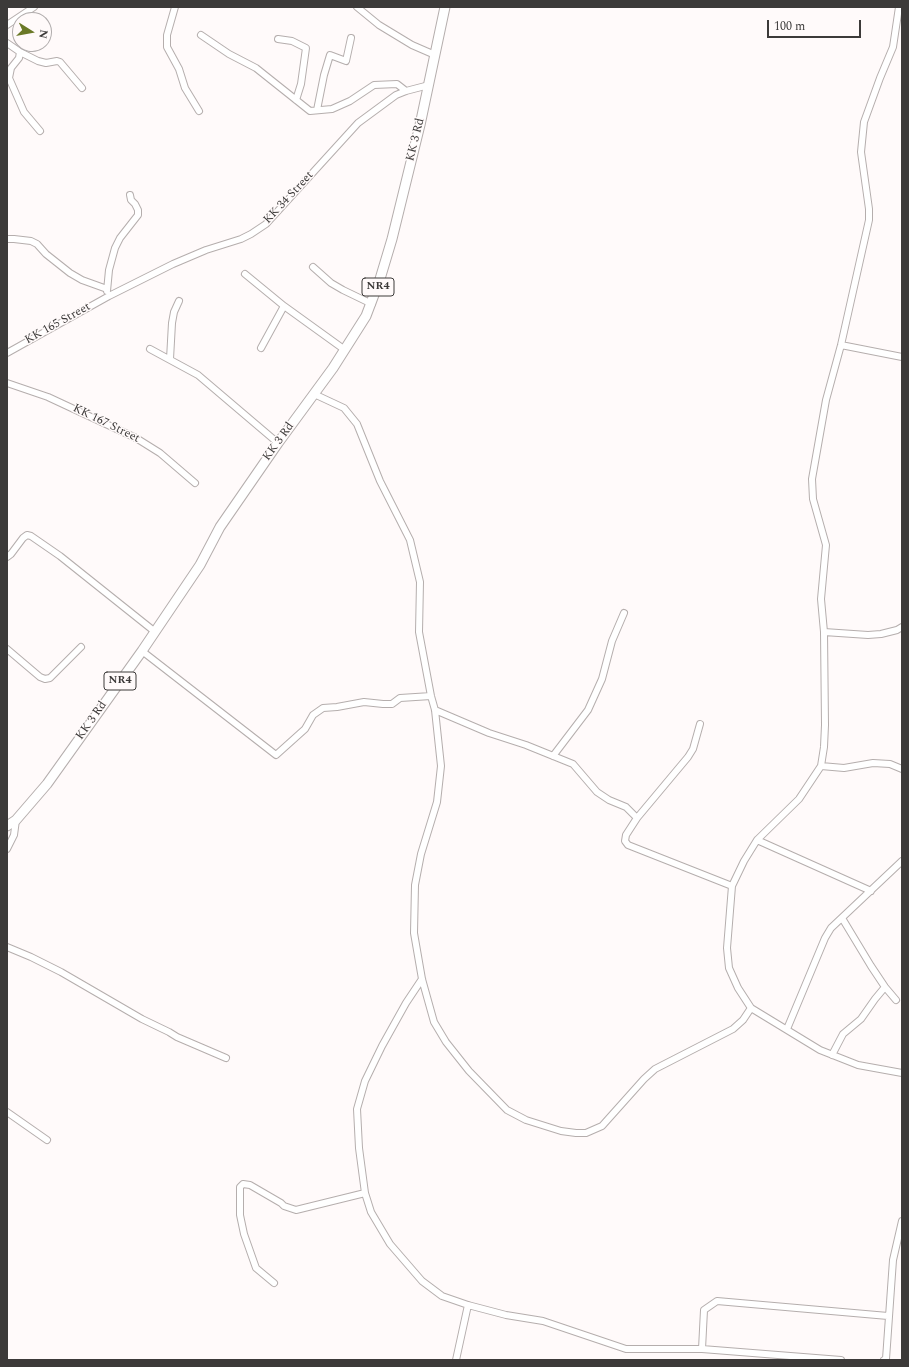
<!DOCTYPE html>
<style>
body{margin:0}
#map{position:relative;width:909px;height:1367px;overflow:hidden;background:#fffafa;font-family:Spectral,serif}
canvas{display:block}
.frame{position:absolute;inset:0;border:8px solid #3c3a39;pointer-events:none}
.north{position:absolute;left:12px;top:12px;width:40px;height:40px;box-sizing:border-box;background:#fffafa;border:1px solid #b1adad;border-radius:50%;rotate:101deg;font-size:11px;font-weight:700;line-height:16px;text-align:center;color:#3c3a39}
.north::after{content:'';display:block;margin:auto;width:14px;height:18px;background:#6a7927;clip-path:polygon(50% 0,100% 100%,50% 72%,0 100%)}
.scale{position:absolute;left:767px;top:20px;width:94px;height:18px;box-sizing:border-box;border:2px solid #3c3a39;border-top:0;padding-left:5px;font-size:12px;line-height:14px;white-space:nowrap;color:#3c3a39;-webkit-text-stroke:3px #fffafa;paint-order:stroke}
</style>
<div id="map">
<canvas width="909" height="1367"></canvas>
<div class="frame"></div>
<div class="north">N</div>
<div class="scale">100 m</div>
</div>
<script>
const c = document.querySelector('canvas').getContext('2d');
c.lineJoin = 'round';
function toPath(rows) {
  const path = new Path2D();
  for (const r of rows) {
    path.moveTo(r[0], r[1]);
    for (let i = 2; i < r.length; i += 2) path.lineTo(r[i], r[i + 1]);
  }
  return path;
}
function strokePath(path, color, width, dash) {
  c.strokeStyle = color;
  c.lineWidth = width;
  c.lineCap = dash ? 'butt' : 'round';
  c.setLineDash(dash || []);
  c.stroke(path);
}
function label(font, color, halo, rows, align = 'center') {
  c.font = font + ' Spectral,serif';
  c.lineWidth = 3;
  c.setLineDash([]);
  c.textBaseline = 'middle';
  c.strokeStyle = halo;
  c.fillStyle = color;
  for (const [text, x, y, turn = 0] of rows) {
    c.save();
    c.translate(x, y);
    c.rotate((+turn || 0) * Math.PI / 180);
    c.textAlign = isNaN(turn) ? turn : align;
    if (halo) c.strokeText(text, 0, 0);
    c.fillText(text, 0, 0);
    c.restore();
  }
}
const minor = toPath([
 [175,7,167,35,167,47,179,69,185,88,199,111],
 [357,7,379,25,412,45,435,55],
 [899,7,893,47,880,78,864,122,861,152,869,209,869,220,841,345,826,400,812,479,813,499,826,545,821,599,824,632,825,725,824,747,821,766,799,799,757,840,744,861,732,886,727,948,729,968,738,988,751,1008,820,1050,858,1065,902,1073],
 [7,25,34,7],
 [201,35,229,54,256,68,310,111,332,109,350,101,374,85,397,84,406,91],
 [278,39,292,41,306,48,301,84,296,100],
 [7,43,20,52,38,61,46,63,57,61,60,62,82,88],
 [20,52,19,58,11,68,9,78,24,112,40,131],
 [317,110,324,75,330,55,346,61,351,38],
 [7,239,14,239,31,241,37,244,46,254,70,273,82,280,107,289],
 [313,267,331,283,343,290,372,304],
 [245,274,284,306],
 [107,291,109,270,115,248,120,238,138,215,138,210,135,204,131,200,130,195],
 [841,345,902,357],
 [261,348,284,306,345,350],
 [150,349,198,375,278,443],
 [7,353,109,296,173,264,206,250,241,239,251,234,266,224,358,123,396,95,406,91,429,85],
 [170,359,172,323,174,312,179,301],
 [7,383,48,397,136,438,160,453,195,483],
 [314,394,344,408,357,424,380,481,410,540,420,582,419,632,431,696,435,710,441,766,437,802,421,854,415,885,414,933,422,979,434,1022,446,1042,469,1071,507,1110,526,1120,561,1131,576,1133,586,1133,602,1126,644,1079,655,1069,733,1029,743,1020,751,1008],
 [7,557,11,554,23,538,27,535,31,536,60,556,154,631],
 [824,632,868,635,881,634,897,630,902,627],
 [7,649,40,677,45,679,50,678,81,647],
 [142,651,276,755,305,729,313,715,323,708,337,707,364,702,383,704,392,704,400,698,431,696],
 [435,710,489,733,526,745,573,764,597,792,609,800,626,807,637,818,626,835,625,841,628,845,732,886],
 [553,756,588,710,602,679,612,641,624,613],
 [821,766,844,768,873,763,890,764,902,769],
 [637,818,688,757,693,749,700,724],
 [757,840,871,891],
 [7,849,14,835,16,820],
 [842,918,871,966,885,987,896,1000],
 [7,947,31,957,61,972,142,1019,169,1032,177,1037,226,1058],
 [422,979,406,1003,382,1046,365,1081,357,1109,359,1148,365,1193,371,1212,390,1244,422,1281,442,1296,468,1305,506,1315,543,1321,626,1349,702,1349,841,1360],
 [787,1029,825,938,831,928,902,861],
 [832,1055,843,1034,861,1019,875,999,885,987],
 [7,1112,47,1140],
 [274,1283,256,1268,244,1234,240,1215,240,1187,243,1184,250,1185,281,1203,284,1206,296,1210,365,1193],
 [702,1349,704,1310,717,1301,888,1316],
 [456,1360,468,1305],
 [884,1360,886,1359,893,1260,902,1221]
]);
const highway = toPath([
 [7,826,16,820,47,784,142,651,200,565,220,527,278,443,333,368,366,316,380,279,392,239,420,125,445,7]
]);
const shields = [
 [378,287,32],
 [120,681,32]
];
const shieldNames = [
 ["NR4",378,287],
 ["NR4",120,681]
];
const streetNames = [
 ["KK 3 Rd",416,140,-76],
 ["KK 34 Street",289,198,-47],
 ["KK 165 Street",58,324,-29],
 ["KK 167 Street",106,424,26],
 ["KK 3 Rd",279,442,-54],
 ["KK 3 Rd",92,721,-55]
];
strokePath(minor, '#b5aead', 8);
strokePath(highway, '#b5aead', 11);
strokePath(minor, '#fff', 6);
strokePath(highway, '#fff', 9);
for (const [x, y, w] of shields) {
  const box = new Path2D();
  box.roundRect(x - w / 2, y - 9, w, 18, 3);
  c.fillStyle = '#fffafa';
  c.fill(box);
  strokePath(box, '#3c3a39', 1);
}
label('bold 11px', '#3c3a39', null, shieldNames);
label('12px', '#3c3a39', '#fffafa', streetNames);
</script>
